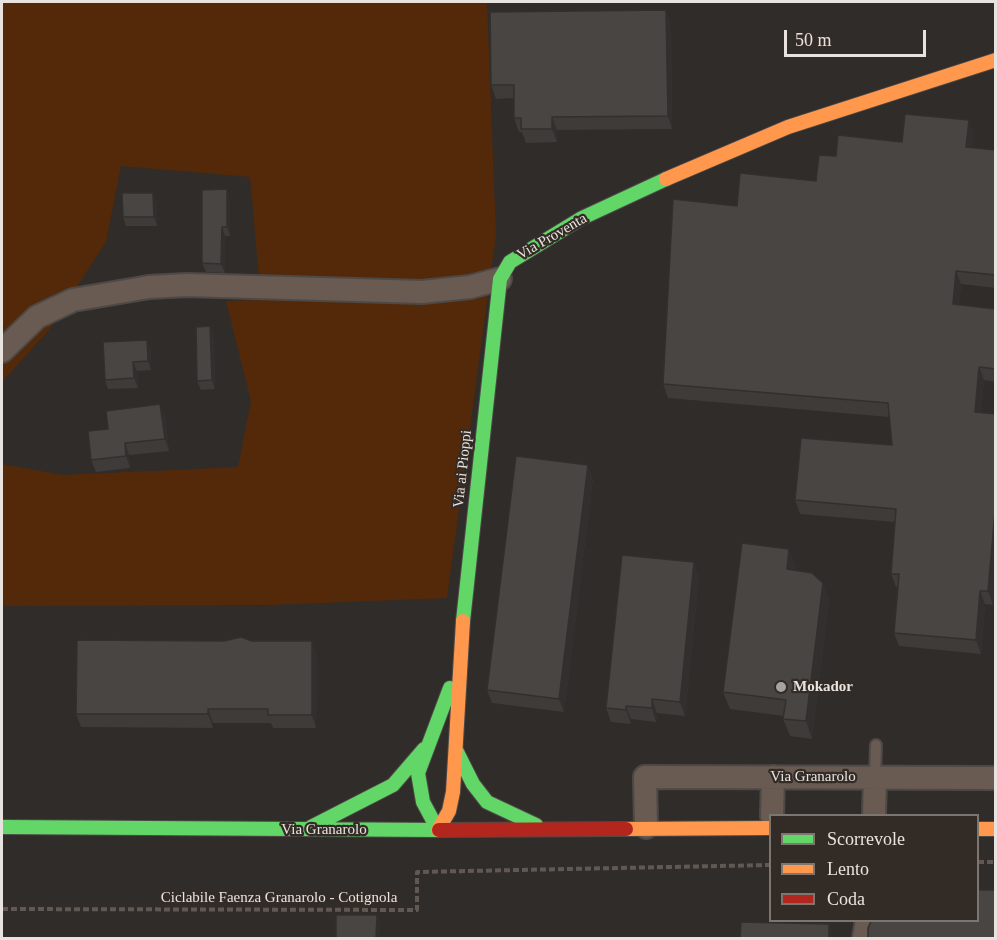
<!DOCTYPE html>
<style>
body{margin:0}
#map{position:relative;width:997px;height:940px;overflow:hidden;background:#302c29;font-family:"Times New Roman",serif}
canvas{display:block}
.frame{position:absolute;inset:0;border:3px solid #e9e3e0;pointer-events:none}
.legend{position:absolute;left:769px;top:814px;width:210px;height:108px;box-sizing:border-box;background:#332b26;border:2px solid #7c7570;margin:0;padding:8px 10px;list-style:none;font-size:18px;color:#e9e3e0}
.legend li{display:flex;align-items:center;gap:12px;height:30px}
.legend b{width:30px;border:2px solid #7c7570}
.scale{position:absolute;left:784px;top:30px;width:142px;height:27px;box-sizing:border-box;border:3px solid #e9e3e0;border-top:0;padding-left:8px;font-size:18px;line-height:21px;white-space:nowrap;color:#e9e3e0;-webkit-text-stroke:4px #332b26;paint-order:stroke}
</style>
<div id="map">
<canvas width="997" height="940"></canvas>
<div class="frame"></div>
<ul class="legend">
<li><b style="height:8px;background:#63d668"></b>Scorrevole</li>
<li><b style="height:8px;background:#ff974d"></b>Lento</li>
<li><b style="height:8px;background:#b3261e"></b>Coda</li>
</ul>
<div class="scale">50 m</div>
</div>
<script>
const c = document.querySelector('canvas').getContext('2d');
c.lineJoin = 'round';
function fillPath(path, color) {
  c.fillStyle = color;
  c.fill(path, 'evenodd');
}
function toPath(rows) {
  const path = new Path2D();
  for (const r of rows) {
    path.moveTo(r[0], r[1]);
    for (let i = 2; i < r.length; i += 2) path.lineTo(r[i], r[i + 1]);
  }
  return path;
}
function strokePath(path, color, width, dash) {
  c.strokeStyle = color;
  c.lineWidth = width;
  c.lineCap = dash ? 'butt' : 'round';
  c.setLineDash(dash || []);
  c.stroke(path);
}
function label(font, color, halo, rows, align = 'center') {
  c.font = font + ' "Times New Roman",serif';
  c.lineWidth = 4.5;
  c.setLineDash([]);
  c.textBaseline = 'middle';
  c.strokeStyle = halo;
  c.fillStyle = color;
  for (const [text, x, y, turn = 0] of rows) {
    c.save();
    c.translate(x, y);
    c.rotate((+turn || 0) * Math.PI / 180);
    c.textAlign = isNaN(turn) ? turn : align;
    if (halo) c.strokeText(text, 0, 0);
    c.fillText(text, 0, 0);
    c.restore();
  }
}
const green = toPath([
 [2,2,487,2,496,235,447,598,270,605,2,606,2,464,63,475,238,467,251,401,226,301,261,300,250,177,121,166,106,242,49,330,2,382]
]);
const path = toPath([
 [978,862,996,862],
 [2,909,417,910,417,872,770,865]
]);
const lane = toPath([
 [875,778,876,745]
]);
const street = toPath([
 [2,351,37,317,73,300,149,287,187,285,422,292,470,287,500,279],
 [772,816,773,777],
 [874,816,875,778],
 [646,827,645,777,996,778],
 [864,938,867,920]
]);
const fast = toPath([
 [463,621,500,279,510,262,582,218,666,179],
 [457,752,473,784,487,802,536,825],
 [2,827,439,830],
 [311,827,393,785,424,749],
 [438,830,423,802,418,773,450,688]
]);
const slow = toPath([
 [666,179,788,127,996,60],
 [626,829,770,828],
 [978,829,996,829],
 [438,830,449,811,453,792,463,621]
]);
const jam = toPath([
 [439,830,626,829]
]);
const wall = toPath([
 [666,10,671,24,672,129,557,130,557,142,526,143,522,132,519,132,514,118,514,98,496,99,491,85],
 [974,133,972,148,996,150,996,288,961,284,959,305,996,309,996,382,984,380,981,413,996,414,996,570,993,605,985,604,981,654,899,646,894,633,898,587,896,587,891,574,895,522,800,514,795,500,892,445,889,417,668,398,663,384,737,206,816,181,836,156,902,142],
 [230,198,230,236,225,236,225,273,206,272,202,263],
 [157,202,157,226,126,226,123,217],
 [214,336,215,389,201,390,197,381],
 [151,349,151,370,137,371,138,388,108,389,105,380],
 [165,416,169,451,129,455,130,468,96,472,91,460,108,429],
 [593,478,564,712,492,703,487,690],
 [796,566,795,571,823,583,829,600,812,739,790,736,783,719,784,716,730,709,723,692],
 [699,576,685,716,657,713,656,722,631,719,631,724,611,722,606,708],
 [252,641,317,654,316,728,273,728,271,723,213,723,213,728,81,727,76,714]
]);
const shadedWall = toPath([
 [666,10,671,24,672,129,668,116],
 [552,117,557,130,557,142,552,129],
 [969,120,974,133,971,161,966,147],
 [227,189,230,198,230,236,227,227],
 [153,193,157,202,157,226,154,217],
 [222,227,225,236,225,273,221,264],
 [956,271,961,284,958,318,953,304],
 [210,326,214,336,215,389,212,380],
 [147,340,151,349,151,370,148,361],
 [133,362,137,371,138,388,134,378],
 [979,367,984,380,980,426,975,412],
 [160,404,165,416,169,451,165,439],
 [125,443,129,455,130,468,126,456],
 [588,465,593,478,564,712,559,699],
 [996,500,996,570,993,605,988,591],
 [789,549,796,566,793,587,787,569],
 [694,562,699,576,685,716,680,702],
 [823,583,829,600,812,739,806,721],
 [980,591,985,604,981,654,976,640],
 [312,641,317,654,316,728,312,715],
 [652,699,657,713,656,722,652,708],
 [626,706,631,719,631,724,626,710],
 [208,709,213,723,213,728,208,714],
 [377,915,380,924,380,939,376,939],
 [829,924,834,939,829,939]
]);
const building = toPath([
 [666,10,668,116,552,117,552,129,521,129,521,118,514,118,514,85,491,85,490,12,666,10],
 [905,114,969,120,966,147,996,150,996,275,956,271,953,304,996,309,996,369,979,367,975,412,996,414,996,500,988,591,980,591,976,640,894,633,899,574,891,574,896,509,795,500,801,438,892,445,888,403,663,384,673,199,737,206,740,173,816,181,819,155,836,156,838,135,902,142,905,114],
 [227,189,227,227,222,227,221,264,202,263,202,190,227,189],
 [122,193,153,193,154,217,123,217,122,193],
 [210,326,212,380,197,381,196,327,210,326],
 [147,340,148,361,133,362,134,378,105,380,103,342,147,340],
 [160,404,165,439,125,443,126,456,91,460,88,431,108,429,106,411,160,404],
 [516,456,588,465,559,699,487,690,516,456],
 [742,543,789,549,787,569,812,573,823,583,806,721,783,719,786,700,723,692,742,543],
 [622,555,694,562,680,702,652,699,652,708,626,706,626,710,606,708,622,555],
 [241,637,252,641,312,641,312,715,268,715,268,709,208,709,208,714,76,714,77,640,224,641,241,637],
 [978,890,996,890,996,939,868,939,868,928,871,921,978,921,978,890],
 [336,915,377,915,376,939,336,939,336,915],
 [741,922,829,924,829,939,740,939,741,922]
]);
const markers = [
 [781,687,6,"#a8a3a0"]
];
const streetNames = [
 ["Via Proventa",552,237,-30],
 ["Via ai Pioppi",463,469,-84],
 ["Via Granarolo",813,777],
 ["Via Granarolo",324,830],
 ["Ciclabile Faenza Granarolo - Cotignola",279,898]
];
const poiNames = [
 ["Mokador",793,687]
];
fillPath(green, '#53290a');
strokePath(lane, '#4d4947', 14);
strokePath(street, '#4d4947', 26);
strokePath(fast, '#4d4947', 16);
strokePath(slow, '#4d4947', 16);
strokePath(jam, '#4d4947', 16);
strokePath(path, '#625853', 4, [6, 3]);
strokePath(lane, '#695a52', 10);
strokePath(street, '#695a52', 22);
strokePath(fast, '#63d668', 14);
strokePath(slow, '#ff974d', 14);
strokePath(jam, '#b3261e', 14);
fillPath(wall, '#3e3b39');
fillPath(shadedWall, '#32302e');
fillPath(building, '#484542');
strokePath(building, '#32302e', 1.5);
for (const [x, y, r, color] of markers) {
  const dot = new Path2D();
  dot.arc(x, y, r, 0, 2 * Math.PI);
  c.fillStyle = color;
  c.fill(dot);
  strokePath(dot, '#332b26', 2);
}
label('15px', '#e9e3e0', '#332b26', streetNames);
label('bold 15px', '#e9e3e0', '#332b26', poiNames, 'left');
</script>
